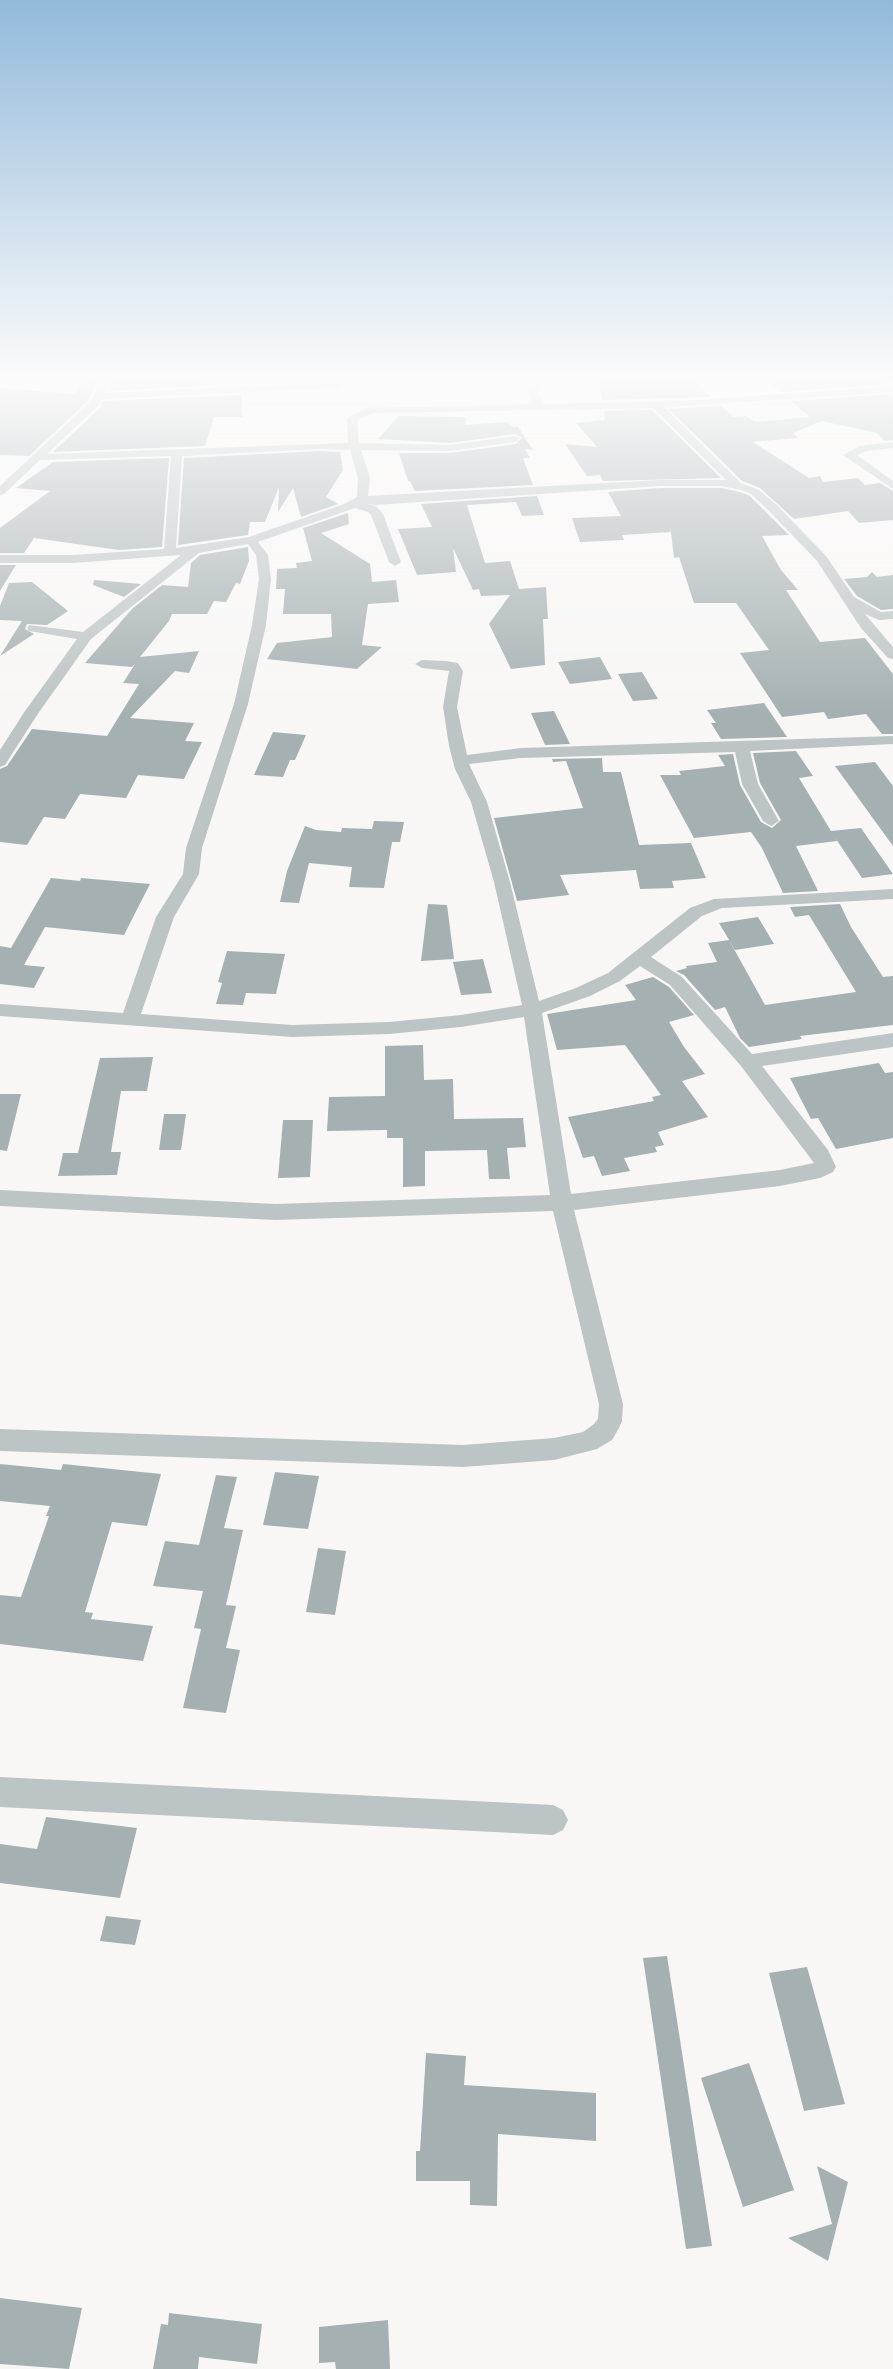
<!DOCTYPE html>
<style>
body{margin:0}
canvas{display:block;background:#f8f7f6}
</style>
<canvas width="893" height="2369"></canvas>
<script>
const c = document.querySelector('canvas').getContext('2d');
c.lineJoin = 'round';
function fillPath(path, color) {
  c.fillStyle = color;
  c.fill(path, 'evenodd');
}
function toPath(rows) {
  const path = new Path2D();
  for (const r of rows) {
    path.moveTo(r[0], r[1]);
    for (let i = 2; i < r.length; i += 2) path.lineTo(r[i], r[i + 1]);
  }
  return path;
}
const building = toPath([
 [82,381,98,381,88,401,29,456,0,455,0,388,76,394],
 [102,381,206,381,207,386,108,391,110,384],
 [599,381,694,381,711,397,602,400],
 [768,381,879,381,882,385,780,392],
 [891,394,893,397,893,440,884,441,877,433,822,421,793,433,798,438,753,442,809,478,820,476,823,482,858,478,865,485,880,483,893,491,893,520,859,523,848,511,794,519,760,488,742,481,669,409,721,406,734,417,746,416,755,422,810,417,791,401],
 [241,395,242,417,214,417,205,446,53,452,101,407,103,401],
 [652,410,721,478,603,481,600,475,587,476,565,444,597,447,576,423,605,420,604,411],
 [399,416,466,417,465,425,507,422,514,427,518,427,533,450,525,449,530,458,523,458,533,485,415,491,410,481,408,481,399,453,450,453,515,444,522,438,515,434,450,443,378,439],
 [320,451,340,452,343,470,326,497,338,504,301,517,293,488,278,512,279,487,265,522,250,522,248,535,178,545,184,458],
 [169,458,162,547,119,550,34,538,24,553,0,553,0,528,50,491,16,488,53,462],
 [660,488,721,488,740,492,750,496,789,535,762,536,781,570,798,590,786,590,820,642,865,638,893,674,893,734,882,734,866,714,828,719,824,712,782,717,740,653,769,650,736,603,694,603,679,557,674,558,671,532,622,535,624,540,580,542,572,518,621,516,608,492],
 [537,496,544,515,522,516,516,502,467,505,485,563,510,561,519,589,546,587,548,619,543,619,545,665,511,669,489,624,510,595,481,596,479,589,473,590,453,548,456,572,417,575,398,529,432,527,421,504],
 [348,513,349,524,321,533,370,564,372,582,396,580,399,602,368,604,362,645,382,647,357,669,267,659,277,643,332,637,331,614,283,614,285,589,276,589,277,569,297,568,296,563,312,561,303,528],
 [248,547,249,561,240,584,236,583,226,602,214,601,207,614,172,614,169,621,140,657,199,651,189,673,175,671,130,718,194,723,185,741,202,742,184,779,138,775,126,798,80,794,65,819,44,817,27,845,0,842,0,769,7,766,32,729,107,736,139,684,123,683,135,664,132,667,85,663,132,609,162,585,188,587,191,563,200,555],
 [0,565,16,565,0,591],
 [872,572,877,577,893,575,893,609,881,610,857,596,844,579,867,577],
 [94,580,141,584,124,597,93,585],
 [32,582,68,611,47,625,27,624,25,629,34,634,0,656,22,621,0,620,0,606,9,583],
 [600,657,612,679,570,684,558,662],
 [642,672,658,699,633,701,618,674],
 [764,703,787,737,721,739,711,723,716,723,707,710],
 [554,711,570,744,545,745,531,713],
 [273,732,306,735,295,760,290,760,283,777,254,775],
 [796,751,813,776,799,778,831,831,861,828,893,874,862,878,834,836,837,841,796,846,818,891,783,893,762,848,751,832,694,838,660,775,681,775,679,771,725,766,718,755,733,754,740,785,761,822,772,828,781,820,760,783,753,753],
 [602,758,603,772,621,772,639,845,691,843,706,878,672,881,674,888,640,889,636,870,560,875,569,895,517,901,494,818,583,808,566,761,553,762,552,759],
 [875,762,893,786,893,846,835,766],
 [374,821,404,822,400,842,392,842,384,888,349,887,352,867,309,863,299,903,280,902,287,871,305,826,316,830,341,832,342,828,372,829],
 [51,878,80,881,81,878,150,884,124,935,45,927,24,965,45,967,34,988,0,984,0,946,11,948],
 [428,904,447,905,454,959,421,961],
 [840,904,851,927,883,977,893,976,893,1025,800,1036,802,1039,749,1047,740,1038,725,1007,715,1010,684,975,676,971,687,968,686,966,717,962,708,943,729,940,765,1005,856,992,809,915,795,917,790,907],
 [758,917,774,944,735,950,719,923],
 [227,951,285,954,276,994,246,993,243,1005,216,1004,222,983,218,982],
 [483,959,492,993,461,995,453,962],
 [653,977,669,987,694,1015,669,1022,684,1047,705,1074,682,1081,708,1117,658,1132,664,1145,655,1147,657,1152,624,1158,630,1171,602,1176,594,1156,583,1158,568,1117,654,1101,652,1097,661,1095,625,1045,557,1050,547,1014,636,1000,625,985],
 [423,1045,424,1080,453,1079,454,1119,523,1118,526,1147,507,1148,510,1179,489,1179,487,1150,425,1151,425,1186,403,1187,403,1138,387,1138,387,1130,327,1131,329,1097,385,1096,385,1046],
 [153,1057,147,1091,121,1091,111,1152,121,1152,117,1175,58,1176,63,1153,78,1153,100,1058],
 [879,1063,885,1073,893,1072,893,1138,836,1149,818,1118,811,1119,790,1078],
 [0,1094,21,1094,7,1151,0,1150],
 [164,1114,186,1114,181,1150,159,1150],
 [283,1120,313,1120,310,1177,278,1178],
 [0,1464,61,1470,63,1464,161,1474,147,1526,112,1522,85,1612,93,1613,91,1619,153,1626,143,1661,0,1644,0,1595,21,1597,49,1516,46,1516,50,1506,0,1501],
 [275,1472,319,1476,308,1529,263,1525],
 [216,1475,237,1477,224,1528,243,1530,226,1605,236,1606,226,1648,240,1650,226,1713,183,1708,201,1629,194,1628,203,1591,153,1586,165,1541,199,1545],
 [318,1548,346,1551,335,1615,306,1612],
 [46,1817,137,1828,120,1898,0,1883,0,1844,37,1849],
 [106,1916,141,1920,135,1945,100,1941],
 [667,1956,712,2246,686,2249,643,1958],
 [807,1967,845,2104,804,2111,769,1973],
 [426,2053,466,2056,464,2085,596,2093,596,2141,498,2134,497,2206,470,2205,470,2181,416,2181,416,2151,420,2151],
 [749,2063,794,2190,743,2207,701,2078],
 [817,2166,848,2182,828,2261,788,2238,832,2224],
 [0,2298,82,2308,69,2369,0,2364],
 [169,2313,262,2324,257,2364,199,2357,198,2369,153,2369,161,2324,168,2325],
 [388,2320,390,2369,336,2369,335,2362,319,2363,319,2327]
]);
const minor = toPath([
 [350,381,338,388,102,399,99,405,47,454,348,443,347,418,367,408,532,404,525,381,535,381,542,404,682,401,893,386,893,392,664,407,741,483,759,490,777,505,826,556,854,597,881,612,893,611,893,619,879,620,865,614,893,647,893,659,888,658,861,628,817,561,769,511,751,494,741,490,721,486,660,486,375,505,364,503,376,506,383,514,401,562,395,566,389,562,371,515,368,512,355,508,258,542,268,555,271,579,266,625,248,704,202,848,199,874,174,917,141,1014,292,1025,389,1022,461,1015,522,1005,494,882,471,802,455,769,449,746,443,707,449,671,422,668,415,664,422,660,447,661,458,663,463,671,457,707,467,755,521,748,893,736,893,744,750,751,758,784,779,821,771,826,763,821,742,784,735,752,521,758,469,764,487,802,510,882,539,1001,576,988,608,973,690,908,714,899,893,889,893,899,722,908,702,916,651,957,682,977,752,1054,893,1033,893,1047,762,1066,828,1150,836,1167,833,1172,820,1178,780,1186,574,1210,623,1404,622,1421,619,1428,612,1440,597,1449,554,1460,463,1467,0,1451,0,1429,463,1445,554,1438,583,1432,594,1424,598,1419,599,1404,553,1211,275,1220,0,1206,0,1190,275,1204,550,1195,524,1017,461,1027,389,1034,292,1037,0,1016,0,1004,123,1013,156,917,183,874,186,848,234,704,252,625,259,579,256,555,248,544,199,553,91,639,37,715,5,765,0,767,0,750,25,711,77,639,29,631,27,628,29,625,83,632,181,555,73,563,0,563,0,555,73,555,164,549,171,456,40,460,4,494,0,495,0,486,90,402,99,383,108,385,105,393,350,381],
 [653,408,726,480,660,480,368,496,370,478,361,450,450,451,515,442,520,439,515,436,450,445,359,443,357,420,373,413,653,408],
 [320,449,350,450,358,478,357,497,344,504,249,537,176,548,182,456,320,449],
 [640,966,670,985,741,1066,814,1163,780,1170,571,1194,542,1013,590,996,620,981,640,966],
 [893,442,893,448,866,451,857,455,893,481,893,489,843,455,860,446,893,442],
 [0,1777,553,1805,563,1810,568,1820,563,1830,553,1835,0,1807,0,1777]
]);
fillPath(building, '#a5b0b2');
fillPath(minor, '#bdc4c5');
const sky = c.createLinearGradient(0, 0, 0, 713);
sky.addColorStop(0, '#93bada');
sky.addColorStop(0.53, '#fcfbfb');
sky.addColorStop(1, '#fcfbfb00');
c.fillStyle = sky;
c.fillRect(0, 0, 893, 713);
</script>
